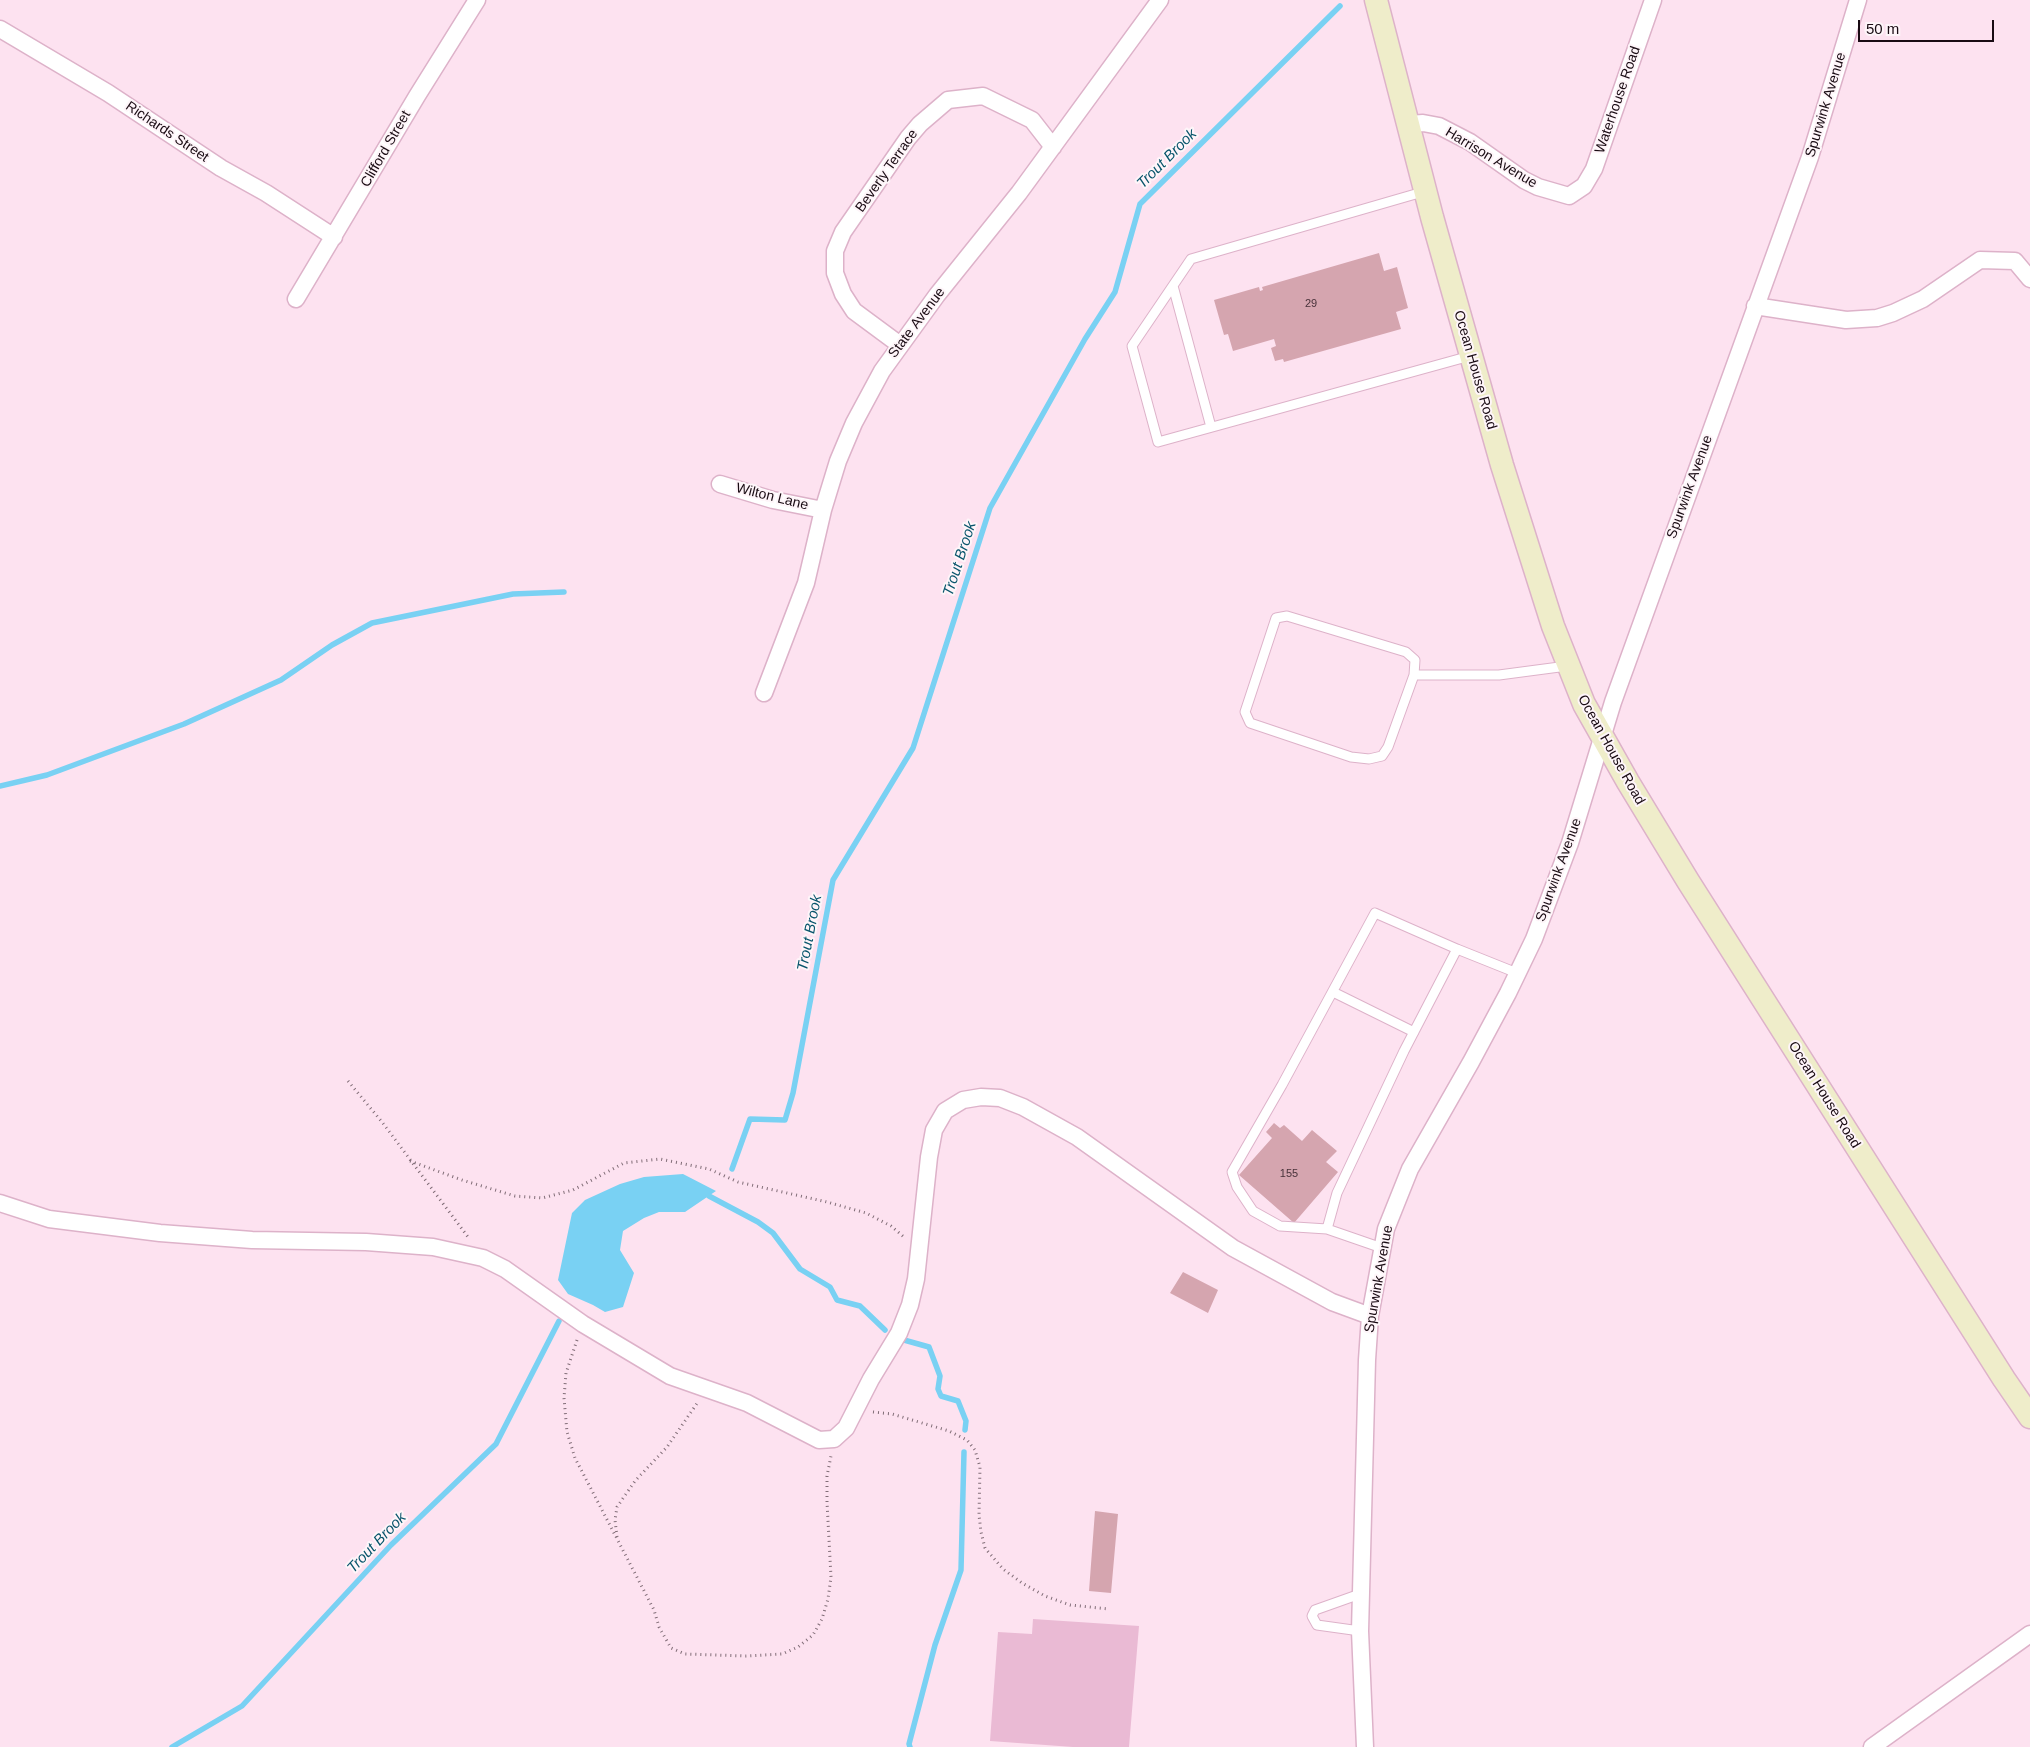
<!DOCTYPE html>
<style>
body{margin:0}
#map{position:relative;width:2030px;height:1747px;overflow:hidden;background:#fde2f0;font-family:Arial,sans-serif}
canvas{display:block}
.scale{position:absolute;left:1858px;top:20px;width:136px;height:22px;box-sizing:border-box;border:2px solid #190b13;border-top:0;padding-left:6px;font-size:15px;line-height:18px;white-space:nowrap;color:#190b13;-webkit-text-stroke:4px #fef5f9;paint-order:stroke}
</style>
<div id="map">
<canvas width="2030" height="1747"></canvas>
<div class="scale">50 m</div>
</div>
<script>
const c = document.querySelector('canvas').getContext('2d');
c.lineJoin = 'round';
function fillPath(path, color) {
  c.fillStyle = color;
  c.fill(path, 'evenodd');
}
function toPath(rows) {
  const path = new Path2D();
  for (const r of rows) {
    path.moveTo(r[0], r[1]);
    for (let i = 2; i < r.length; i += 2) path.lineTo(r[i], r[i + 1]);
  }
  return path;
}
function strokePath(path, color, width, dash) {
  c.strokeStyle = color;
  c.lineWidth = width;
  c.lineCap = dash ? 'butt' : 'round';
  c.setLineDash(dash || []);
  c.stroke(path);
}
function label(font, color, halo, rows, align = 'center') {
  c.font = font + ' Arial,sans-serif';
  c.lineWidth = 4;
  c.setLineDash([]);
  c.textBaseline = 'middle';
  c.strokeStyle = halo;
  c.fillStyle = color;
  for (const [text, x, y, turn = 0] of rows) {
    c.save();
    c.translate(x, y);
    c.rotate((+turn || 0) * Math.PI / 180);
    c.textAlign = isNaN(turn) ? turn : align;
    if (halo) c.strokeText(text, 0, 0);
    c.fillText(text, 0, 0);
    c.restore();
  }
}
const green = toPath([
 [1033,1619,1139,1626,1129,1747,1073,1747,990,1741,998,1632,1032,1634]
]);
const water = toPath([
 [683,1174,716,1191,685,1212,659,1212,644,1218,623,1231,620,1250,634,1273,623,1307,605,1312,593,1305,568,1294,558,1280,572,1213,585,1200,620,1184,644,1177]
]);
const stream = toPath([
 [0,786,47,775,184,724,281,680,332,645,372,623,513,594,564,592],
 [732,1169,750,1119,785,1120,793,1093,833,880,913,748,990,508,1085,339,1115,292,1140,204,1340,6],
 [709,1196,758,1222,773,1233,800,1269,830,1287,837,1300,860,1306,885,1330],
 [904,1340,929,1347,940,1376,938,1389,941,1396,958,1401,966,1421,965,1430],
 [172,1747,242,1706,391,1545,496,1444,559,1321],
 [910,1747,909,1744,935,1645,961,1570,964,1452]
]);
const building = toPath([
 [1379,253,1384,271,1397,267,1408,308,1396,312,1401,329,1284,362,1283,359,1275,361,1271,348,1276,346,1274,339,1233,351,1228,334,1224,335,1214,300,1259,287,1260,291,1263,290,1262,287],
 [1274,1123,1280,1128,1284,1125,1302,1141,1312,1130,1337,1151,1326,1162,1338,1172,1294,1223,1239,1175,1272,1138,1266,1132],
 [1183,1272,1218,1290,1208,1313,1170,1293],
 [1095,1511,1118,1514,1111,1593,1089,1591]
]);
const path = toPath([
 [348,1081,382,1122,468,1237],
 [410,1161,462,1180,515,1196,542,1198,573,1190,624,1163,660,1159,709,1169,738,1182,827,1202,866,1213,891,1226,904,1237],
 [577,1340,566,1373,564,1398,567,1432,575,1458,654,1610,659,1627,671,1648,685,1654,746,1656,782,1654,798,1647,813,1635,822,1619,828,1599,831,1577,827,1502,827,1476,831,1456],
 [873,1412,892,1414,949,1431,967,1440,975,1450,980,1467,979,1515,981,1532,985,1548,1003,1569,1022,1583,1045,1596,1070,1605,1109,1609],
 [617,1537,615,1520,617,1507,635,1481,667,1447,698,1402]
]);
const service = toPath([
 [1426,191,1191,259,1132,346,1158,442,1470,356],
 [1173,286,1211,427],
 [1414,675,1388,747,1382,756,1369,759,1351,757,1250,723,1245,712,1276,618,1287,616,1406,652,1415,660,1414,675,1499,675,1567,666],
 [1333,992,1414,1032],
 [1327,1229,1337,1193,1404,1051,1457,949],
 [1382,1248,1327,1229,1280,1226,1253,1211,1237,1187,1232,1172,1282,1085,1375,913,1457,949,1517,973],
 [1360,1631,1317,1625,1312,1616,1315,1610,1360,1594]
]);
const minor = toPath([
 [0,29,108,93,221,168,266,193,334,237],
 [1409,124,1423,123,1439,126,1470,142,1524,180,1538,187,1569,196,1584,186,1594,169,1653,0],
 [296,299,417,96,477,0],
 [1755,306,1846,320,1877,318,1893,313,1923,299,1980,260,2015,261,2030,279],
 [900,345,854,311,843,294,835,273,835,251,843,232,908,138,920,124,948,100,983,96,1032,120,1053,147],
 [720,484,773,500,823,510],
 [764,693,806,583,823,510,838,461,854,423,882,371,937,295,1019,193,1160,0],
 [0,1203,49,1219,160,1233,252,1240,366,1242,433,1247,483,1258,505,1269,583,1324,670,1376,747,1403,819,1440,834,1439,846,1428,871,1379,899,1333,910,1305,916,1279,929,1157,934,1130,945,1111,963,1100,981,1097,1000,1098,1023,1107,1077,1137,1233,1248,1332,1302,1370,1316],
 [1365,1747,1360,1631,1367,1360,1370,1316,1386,1229,1410,1169,1471,1062,1508,993,1534,939,1570,843,1613,702,1810,157,1858,0],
 [1872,1747,2030,1634]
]);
const secondary = toPath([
 [1376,0,1432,217,1502,465,1553,626,1584,704,1628,782,1688,881,2004,1379,2030,1417]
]);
const numberNames = [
 ["29",1311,304],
 ["155",1289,1174]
];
const streetNames = [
 ["Waterhouse Road",1618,100,-71],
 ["Spurwink Avenue",1826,105,-73],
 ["Richards Street",167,132,34],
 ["Clifford Street",386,149,-60],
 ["Harrison Avenue",1491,158,31],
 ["Beverly Terrace",887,171,-55],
 ["State Avenue",917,323,-53],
 ["Ocean House Road",1475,370,74],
 ["Spurwink Avenue",1690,487,-70],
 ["Wilton Lane",772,497,14],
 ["Ocean House Road",1611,750,61],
 ["Spurwink Avenue",1559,870,-70],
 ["Ocean House Road",1824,1095,58],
 ["Spurwink Avenue",1379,1279,-80]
];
const waterNames = [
 ["Trout Brook",1167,159,-45],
 ["Trout Brook",960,559,-72],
 ["Trout Brook",810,933,-79],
 ["Trout Brook",377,1543,-46]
];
fillPath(green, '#eabad4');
fillPath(water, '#79d1f3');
strokePath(stream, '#79d1f3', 5.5);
fillPath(building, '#d5a5af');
strokePath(service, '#ddb2c9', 11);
strokePath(minor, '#ddb2c9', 19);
strokePath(secondary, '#ddb2c9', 25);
strokePath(path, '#816d77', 3, [1, 4]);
strokePath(service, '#fff', 9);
strokePath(minor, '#fff', 16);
strokePath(secondary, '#efedca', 22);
label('11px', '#48323a', null, numberNames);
label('14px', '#190b13', '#fef5f9', streetNames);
label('italic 15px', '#09556c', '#fef5f9', waterNames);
</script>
